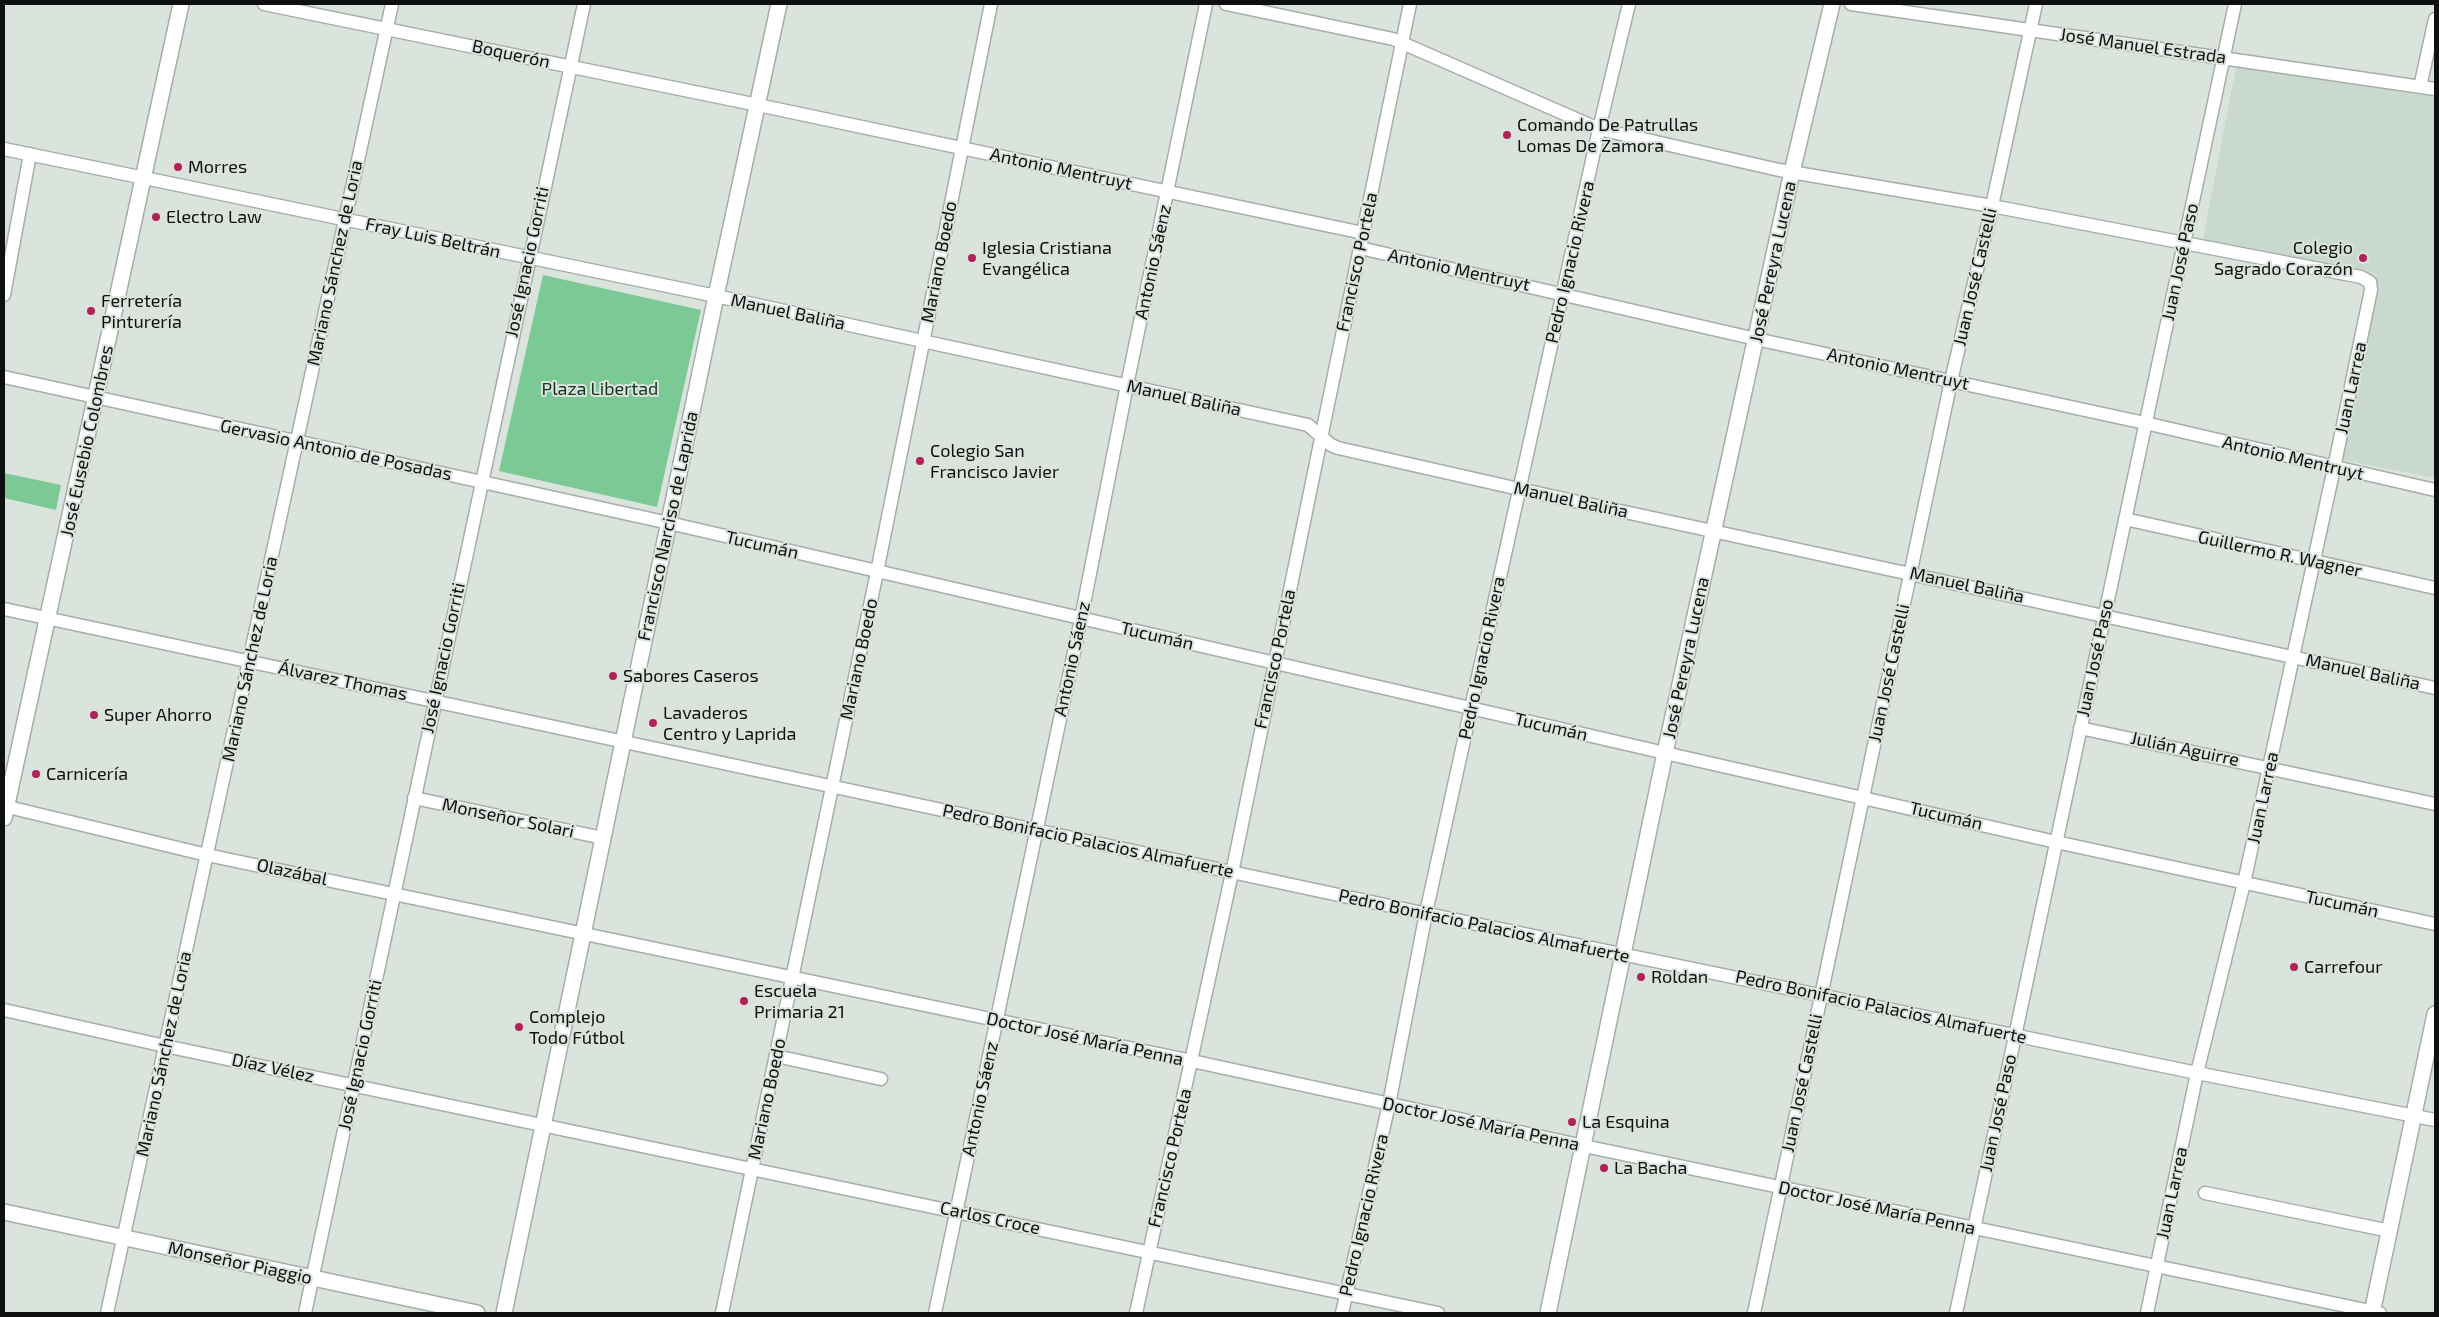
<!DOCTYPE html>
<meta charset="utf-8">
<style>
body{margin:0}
#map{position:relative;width:2439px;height:1317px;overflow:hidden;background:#dae3dc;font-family:"Exo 2",sans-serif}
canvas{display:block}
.frame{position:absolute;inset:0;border:5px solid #0d100e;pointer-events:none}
</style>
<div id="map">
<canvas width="2439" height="1317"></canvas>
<div class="frame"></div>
</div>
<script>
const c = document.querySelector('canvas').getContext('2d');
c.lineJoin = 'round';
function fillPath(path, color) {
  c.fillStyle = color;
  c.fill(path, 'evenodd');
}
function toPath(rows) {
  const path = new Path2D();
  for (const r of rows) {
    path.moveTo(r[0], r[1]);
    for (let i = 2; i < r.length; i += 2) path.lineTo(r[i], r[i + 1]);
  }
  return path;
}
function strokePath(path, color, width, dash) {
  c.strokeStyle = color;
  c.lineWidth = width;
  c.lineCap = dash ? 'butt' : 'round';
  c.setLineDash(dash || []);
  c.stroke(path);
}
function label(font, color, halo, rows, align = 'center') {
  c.font = font + ' "Exo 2",sans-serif';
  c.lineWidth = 4;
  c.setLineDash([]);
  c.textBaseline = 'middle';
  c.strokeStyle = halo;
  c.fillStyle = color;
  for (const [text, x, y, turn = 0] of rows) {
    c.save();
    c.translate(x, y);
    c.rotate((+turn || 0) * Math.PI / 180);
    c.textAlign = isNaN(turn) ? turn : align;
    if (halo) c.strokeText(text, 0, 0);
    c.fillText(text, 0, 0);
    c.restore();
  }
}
const built = toPath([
 [2236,67,2435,97,2435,478,2343,460,2377,275,2203,240]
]);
const green = toPath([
 [543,275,701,310,657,507,499,471],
 [4,473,61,485,56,510,4,498]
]);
const minor = toPath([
 [264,4,758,105,1363,233],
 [1226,4,1393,39,1599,129,1779,170,1992,206,2361,277,2370,282,2371,290,2334,468,2244,883,2197,1073,2147,1313],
 [1851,4,2435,89],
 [2420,87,2435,19],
 [4,149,716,296,1308,425,1331,445,1338,448,1519,489,2435,688],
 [1360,248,1756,339,2145,423,2435,490],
 [4,295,30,154],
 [4,377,669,523,1665,753,2056,842,2435,924],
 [2125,519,2435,588],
 [4,609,1418,912,2197,1073,2435,1120],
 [2080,728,2435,804],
 [414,798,603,838],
 [4,806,207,855,1192,1061,1584,1146,2380,1313],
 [4,1010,165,1046,1438,1313],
 [776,1056,881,1079],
 [2205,1193,2390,1231],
 [107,1313,392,4],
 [305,1313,584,4],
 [722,1313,877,572,991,4],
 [935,1313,1081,619,1127,385,1206,4],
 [1136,1313,1232,873,1410,4],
 [1342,1313,1389,1104,1426,913,1471,708,1599,129,1629,4],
 [1754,1313,1951,381,1992,206,2036,4],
 [1956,1313,2235,4]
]);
const tertiary = toPath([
 [4,818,181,4],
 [4,1212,477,1313],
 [504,1313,716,296,779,4],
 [1548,1313,1665,753,1792,172,1832,4],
 [2372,1313,2435,1014]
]);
const markers = [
 [1507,135,5,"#b12259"],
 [178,167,5,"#b12259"],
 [156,217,5,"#b12259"],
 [972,258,5,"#b12259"],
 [2363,258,5,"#b12259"],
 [91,311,5,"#b12259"],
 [920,461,5,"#b12259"],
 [613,676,5,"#b12259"],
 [94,715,5,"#b12259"],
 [653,723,5,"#b12259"],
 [36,774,5,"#b12259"],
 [2294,967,5,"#b12259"],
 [1641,977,5,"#b12259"],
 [744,1001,5,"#b12259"],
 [519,1027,5,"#b12259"],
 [1572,1122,5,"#b12259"],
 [1604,1168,5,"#b12259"]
];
const streetNames = [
 ["José Manuel Estrada",2143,46,8],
 ["Boquerón",511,54,12],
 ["Antonio Mentruyt",1061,169,12],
 ["Fray Luis Beltrán",433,238,12],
 ["José Ignacio Gorriti",527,262,-78],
 ["Mariano Boedo",939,262,-79],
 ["Antonio Sáenz",1153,262,-78],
 ["Francisco Portela",1357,262,-78],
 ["Pedro Ignacio Rivera",1570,262,-77],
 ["José Pereyra Lucena",1773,262,-78],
 ["Juan José Paso",2180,262,-78],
 ["Mariano Sánchez de Loria",335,263,-78],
 ["Antonio Mentruyt",1459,270,12],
 ["Juan José Castelli",1975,277,-77],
 ["Manuel Baliña",788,312,12],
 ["Antonio Mentruyt",1898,369,12],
 ["Juan Larrea",2351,388,-78],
 ["Manuel Baliña",1184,398,12],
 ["José Eusebio Colombres",87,441,-78],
 ["Gervasio Antonio de Posadas",336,450,12],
 ["Antonio Mentruyt",2293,458,13],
 ["Manuel Baliña",1571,500,12],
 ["Francisco Narciso de Laprida",668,526,-78],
 ["Tucumán",762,545,13],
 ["Guillermo R. Wagner",2280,554,12],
 ["Manuel Baliña",1967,585,12],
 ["Tucumán",1157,636,13],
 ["José Ignacio Gorriti",443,658,-78],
 ["Pedro Ignacio Rivera",1482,658,-78],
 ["José Pereyra Lucena",1686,658,-78],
 ["Juan José Paso",2095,658,-78],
 ["Mariano Sánchez de Loria",250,659,-78],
 ["Mariano Boedo",859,659,-78],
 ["Antonio Sáenz",1072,659,-78],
 ["Francisco Portela",1275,659,-78],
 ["Manuel Baliña",2363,672,12],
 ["Juan José Castelli",1889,673,-78],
 ["Álvarez Thomas",343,681,12],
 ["Tucumán",1551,727,13],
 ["Julián Aguirre",2185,749,12],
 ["Juan Larrea",2263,798,-78],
 ["Tucumán",1946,816,13],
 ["Monseñor Solari",508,818,12],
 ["Pedro Bonifacio Palacios Almafuerte",1088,841,12],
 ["Olazábal",292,872,12],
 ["Tucumán",2342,904,12],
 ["Pedro Bonifacio Palacios Almafuerte",1484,926,12],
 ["Pedro Bonifacio Palacios Almafuerte",1881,1007,12],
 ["Doctor José María Penna",1085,1039,12],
 ["Mariano Sánchez de Loria",164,1054,-78],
 ["José Ignacio Gorriti",360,1055,-78],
 ["Díaz Vélez",273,1068,12],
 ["Juan José Castelli",1802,1083,-78],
 ["Mariano Boedo",767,1099,-78],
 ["Antonio Sáenz",980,1099,-78],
 ["Juan José Paso",1998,1113,-78],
 ["Doctor José María Penna",1481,1124,12],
 ["Francisco Portela",1170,1158,-77],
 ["Juan Larrea",2172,1193,-78],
 ["Doctor José María Penna",1877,1208,12],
 ["Pedro Ignacio Rivera",1364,1215,-77],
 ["Carlos Croce",990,1218,12],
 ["Monseñor Piaggio",240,1263,12]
];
const poiNames = [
 ["Comando De Patrullas",1517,125],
 ["Lomas De Zamora",1517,146],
 ["Morres",188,167],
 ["Electro Law",166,217],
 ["Iglesia Cristiana",982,248],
 ["Evangélica",982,269],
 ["Colegio",2353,248,"right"],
 ["Sagrado Corazón",2353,269,"right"],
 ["Ferretería",101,301],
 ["Pinturería",101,322],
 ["Colegio San",930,451],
 ["Francisco Javier",930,472],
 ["Sabores Caseros",623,676],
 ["Lavaderos",663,713],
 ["Centro y Laprida",663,734],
 ["Super Ahorro",104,715],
 ["Carnicería",46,774],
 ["Carrefour",2304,967],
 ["Roldan",1651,977],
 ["Escuela",754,991],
 ["Primaria 21",754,1012],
 ["Complejo",529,1017],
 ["Todo Fútbol",529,1038],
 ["La Esquina",1582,1122],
 ["La Bacha",1614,1168]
];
const parkNames = [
 ["Plaza Libertad",600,389]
];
fillPath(built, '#c9d9cd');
fillPath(green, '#7bca96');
strokePath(minor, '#a5aea8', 15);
strokePath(tertiary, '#a5aea8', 18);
strokePath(minor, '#fff', 12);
strokePath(tertiary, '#fff', 15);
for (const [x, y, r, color] of markers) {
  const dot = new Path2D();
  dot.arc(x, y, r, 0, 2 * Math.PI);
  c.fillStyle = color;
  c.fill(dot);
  strokePath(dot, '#dae3dc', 2);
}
label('18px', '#0d100e', '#dae3dc', streetNames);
label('18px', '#0d100e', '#dae3dc', poiNames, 'left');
label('18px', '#123520', '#dae3dc', parkNames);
</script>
